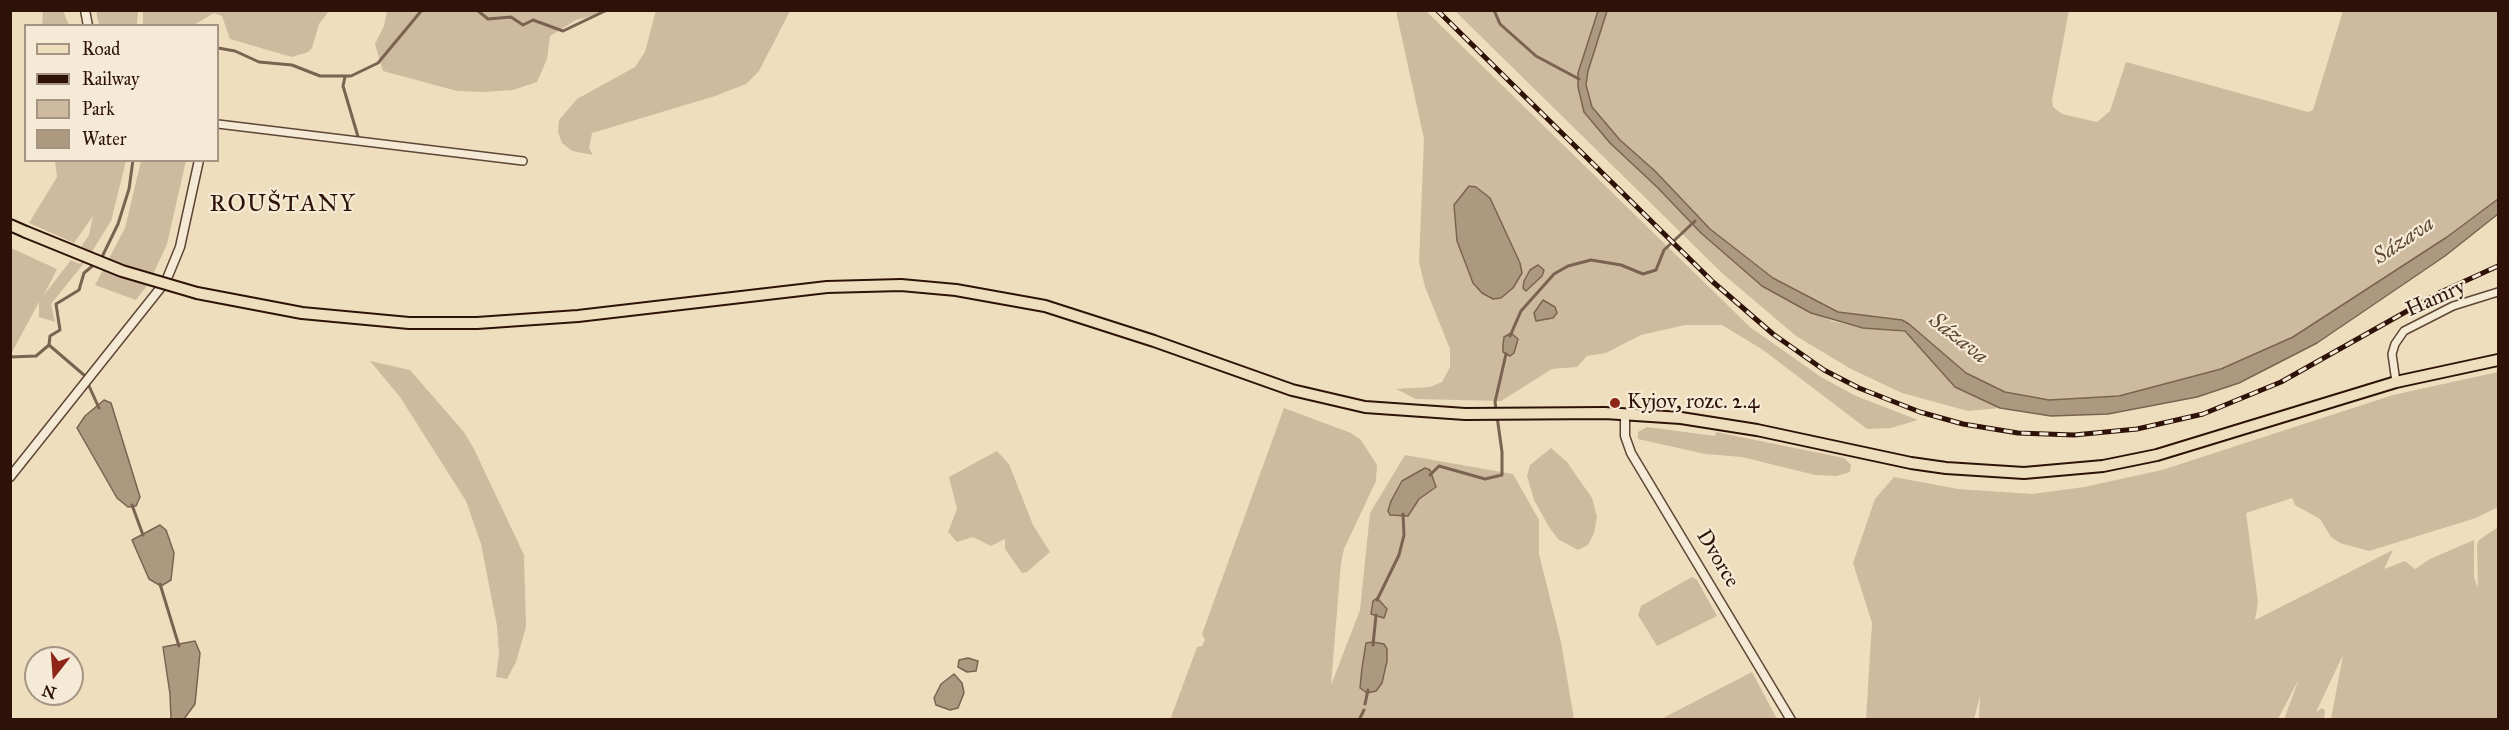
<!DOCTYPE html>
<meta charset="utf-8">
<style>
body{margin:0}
#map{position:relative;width:2509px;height:730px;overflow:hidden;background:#efdebe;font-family:"IM FELL Great Primer",serif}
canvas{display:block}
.frame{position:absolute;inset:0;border:12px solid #2e1207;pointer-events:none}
.legend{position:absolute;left:24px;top:24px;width:195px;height:138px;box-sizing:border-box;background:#f5ead5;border:2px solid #a59483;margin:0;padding:8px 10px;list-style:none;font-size:18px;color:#2e1207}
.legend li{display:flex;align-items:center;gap:12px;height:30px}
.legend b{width:30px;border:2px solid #a59483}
.north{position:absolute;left:24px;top:646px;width:60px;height:60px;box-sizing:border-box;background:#f5ead5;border:2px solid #a59483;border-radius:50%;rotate:197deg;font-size:16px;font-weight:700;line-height:24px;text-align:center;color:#2e1207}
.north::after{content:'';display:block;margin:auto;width:21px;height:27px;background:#8f2418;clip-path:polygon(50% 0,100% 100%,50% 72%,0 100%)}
</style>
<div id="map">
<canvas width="2509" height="730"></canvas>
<div class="frame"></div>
<ul class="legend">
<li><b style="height:8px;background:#efdebe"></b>Road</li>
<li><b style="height:8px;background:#2e1207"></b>Railway</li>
<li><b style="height:16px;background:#cebb9f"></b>Park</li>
<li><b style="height:16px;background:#ad9980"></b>Water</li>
</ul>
<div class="north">N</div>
</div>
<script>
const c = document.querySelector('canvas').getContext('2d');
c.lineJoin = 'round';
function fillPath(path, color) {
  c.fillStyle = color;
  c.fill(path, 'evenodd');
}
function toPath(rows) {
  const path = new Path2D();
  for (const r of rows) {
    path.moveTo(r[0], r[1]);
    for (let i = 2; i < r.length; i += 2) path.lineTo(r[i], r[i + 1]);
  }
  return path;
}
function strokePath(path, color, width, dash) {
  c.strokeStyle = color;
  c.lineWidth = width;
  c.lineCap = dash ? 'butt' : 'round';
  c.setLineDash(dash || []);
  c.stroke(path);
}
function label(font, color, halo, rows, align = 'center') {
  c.font = font + ' "IM FELL Great Primer",serif';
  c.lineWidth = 4.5;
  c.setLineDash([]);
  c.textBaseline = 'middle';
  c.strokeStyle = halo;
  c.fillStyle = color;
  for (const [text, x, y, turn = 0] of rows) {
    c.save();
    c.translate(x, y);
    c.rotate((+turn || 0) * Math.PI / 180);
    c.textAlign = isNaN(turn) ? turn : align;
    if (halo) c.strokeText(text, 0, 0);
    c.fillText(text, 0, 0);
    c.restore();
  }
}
const green = toPath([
 [656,10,790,11,759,71,746,84,715,96,592,133,589,148,593,155,572,151,562,143,558,132,559,120,577,99,635,67,645,52],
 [2069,10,2052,100,2053,107,2062,114,2097,122,2110,111,2126,62,2308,112,2313,110,2343,11,2498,11,2498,199,2447,237,2293,337,2221,369,2144,389,2119,396,2049,400,2003,391,1966,373,1902,320,1839,312,1773,277,1710,229,1655,171,1620,140,1592,107,1586,85,1588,71,1607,11],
 [43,11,63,11,69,25,42,25],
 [96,11,138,11,137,25,99,25],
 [143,11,143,10,329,11,319,24,312,48,308,52,292,57,230,39,222,16,214,13,194,25,143,26],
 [387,11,387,10,611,11,576,20,550,36,547,59,537,82,513,90,483,92,457,91,383,71,375,44,384,26],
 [1396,11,1426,11,1750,327,1821,377,1856,396,1918,420,1891,428,1867,429,1763,350,1722,325,1685,325,1641,335,1606,353,1587,356,1577,367,1552,369,1501,401,1416,399,1396,389,1430,387,1442,382,1450,367,1450,349,1425,287,1419,262,1424,139],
 [1490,198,1520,263,1522,273,1513,288,1468,272,1457,241],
 [1455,11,1598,11,1578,73,1584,112,1701,233,1762,286,1832,321,1862,328,1905,332,1955,387,2000,408,1968,411,1902,393,1851,369,1796,336,1723,274],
 [55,161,126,161,111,221,88,258,51,304,55,322,39,317,39,302,11,354,11,248,57,269,44,295,71,260,80,264,87,250,81,247,89,235,93,216,74,243,29,223,57,177],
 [141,161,186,161,167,244,149,283,136,300,95,285,125,228],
 [370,361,410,370,464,432,474,449,524,555,526,627,516,662,507,679,496,677,499,654,497,626,481,544,466,501,400,397],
 [2498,372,2498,507,2476,518,2369,551,2340,543,2331,537,2320,519,2295,505,2292,498,2246,513,2258,602,2255,620,2393,550,2384,569,2405,561,2415,569,2430,559,2474,540,2474,577,2478,588,2477,544,2479,540,2498,527,2498,719,2331,719,2343,655,2316,712,2322,708,2325,710,2324,719,2284,719,2299,679,2278,719,1979,719,1980,696,1974,719,1866,719,1872,623,1853,563,1875,499,1894,477,1958,489,2032,494,2084,487,2162,470,2393,395],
 [1284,408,1351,433,1361,440,1377,465,1376,481,1344,549,1341,563,1331,685,1360,610,1370,513,1405,455,1513,474,1539,520,1539,554,1561,642,1574,719,1170,720,1197,647,1202,646,1205,640,1202,634],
 [1647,427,1715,436,1716,432,1844,458,1851,465,1850,472,1837,476,1815,475,1742,457,1705,454,1638,439,1638,432],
 [1551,448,1567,462,1592,498,1597,517,1594,533,1588,545,1578,550,1558,539,1549,527,1534,500,1527,476,1530,465],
 [997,451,1009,464,1033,525,1050,552,1027,572,1022,573,1005,549,1005,539,991,546,973,537,957,542,948,532,957,509,949,477],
 [1692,577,1697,580,1717,616,1657,646,1638,615,1641,606],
 [1752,672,1777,719,1661,719]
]);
const water = toPath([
 [1598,11,1607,11,1588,71,1586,85,1592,107,1620,140,1655,171,1710,229,1773,278,1838,312,1902,320,1909,324,1966,373,2005,392,2049,400,2119,396,2221,369,2293,337,2447,237,2498,199,2498,214,2445,256,2317,343,2239,383,2197,397,2108,414,2051,416,2000,408,1955,387,1905,331,1863,328,1811,313,1762,286,1701,233,1658,188,1610,143,1584,112,1578,87,1578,73,1598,11],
 [1469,186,1476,187,1490,198,1520,263,1522,273,1513,288,1501,298,1493,299,1482,293,1473,283,1457,241,1454,205,1469,186],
 [1538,265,1544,270,1542,276,1526,291,1523,288,1524,281,1530,270,1538,265],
 [1543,300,1555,307,1557,313,1553,318,1536,321,1534,313,1543,300],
 [1511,333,1518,339,1514,353,1510,356,1503,352,1503,345,1504,337,1511,333],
 [104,400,111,403,140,497,136,506,128,507,117,498,77,428,85,416,104,400],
 [1425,468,1430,470,1436,487,1419,499,1408,516,1390,515,1388,511,1391,501,1402,481,1425,468],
 [160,525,166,530,174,553,171,580,161,586,149,579,132,540,160,525],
 [1377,598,1387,609,1384,618,1371,614,1373,601,1377,598],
 [195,641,200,653,195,704,184,719,171,719,170,694,163,647,195,641],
 [1373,642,1384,644,1387,649,1387,661,1382,683,1376,691,1367,693,1360,688,1362,668,1366,643,1373,642],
 [968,658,978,661,976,671,967,672,958,667,959,660,968,658],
 [954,674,962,683,964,693,958,708,950,710,936,705,934,698,941,684,954,674]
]);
const stream = toPath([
 [477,10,488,19,511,17,523,25,533,20,563,31,607,10],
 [1494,10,1500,24,1536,56,1579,79],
 [218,48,235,51,259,62,292,65,320,76,351,76,378,63,422,10],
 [345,77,343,86,359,140],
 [101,259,118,224,129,189,133,160],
 [1510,336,1521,311,1554,274,1568,266,1591,260,1621,265,1643,274,1656,270,1664,250,1695,221],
 [49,345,84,375,99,408],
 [10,357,36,356,49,345,50,336,60,330,56,304,79,290,84,273,96,263],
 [1430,475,1439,466,1485,479,1502,475,1502,452,1495,402,1506,354],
 [132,505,143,535],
 [160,584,179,646],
 [1377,600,1399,555,1404,535,1403,514],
 [1373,645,1376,615],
 [1365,704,1368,690],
 [1359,720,1364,710]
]);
const minor = toPath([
 [218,124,523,161],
 [2396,382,2392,354,2395,344,2404,331,2453,306,2498,292]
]);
const tertiary = toPath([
 [85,10,88,26],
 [1625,414,1625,436,1631,453,1791,720],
 [10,477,166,281,180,247,199,160]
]);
const primary = toPath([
 [10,225,26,232],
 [197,293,302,313,409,323,477,323,578,316,827,287,901,285,956,290,1045,306,1154,341,1292,390,1365,407,1465,414,1605,413,1681,418,1757,430,1911,463,1946,468,2024,473,2103,466,2157,455,2396,382,2498,360]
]);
const rail = toPath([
 [1437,10,1713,282,1773,334,1824,370,1859,388,1920,412,1963,424,2018,433,2074,435,2137,429,2203,414,2281,382,2441,292,2498,266]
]);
const primaryBridge = toPath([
 [26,232,122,271,197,293]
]);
const markers = [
 [1615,403,6,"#8f2418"]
];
const streetNames = [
 ["Hamry",2436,299,-24],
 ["Dvorce",1717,559,59]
];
const poiNames = [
 ["Kyjov, rozc. 2.4",1627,403]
];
const waterNames = [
 ["Sázava",2404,241,-34],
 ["Sázava",1958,339,38]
];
const quarterNames = [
 ["ROUŠTANY",283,205]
];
fillPath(green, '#cebb9f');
fillPath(water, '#ad9980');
strokePath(water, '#7a6350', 1.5);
strokePath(stream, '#7a6350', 3);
strokePath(minor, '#5e4535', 10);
strokePath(tertiary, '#5e4535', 11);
strokePath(primary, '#2e1207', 14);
strokePath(minor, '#f5ead5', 7);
strokePath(tertiary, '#f5ead5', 8);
strokePath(primary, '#efdebe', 10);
strokePath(rail, '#2e1207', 5);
strokePath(rail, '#f5ead5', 3, [9]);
strokePath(primaryBridge, '#2e1207', 14, []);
strokePath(primaryBridge, '#efdebe', 10);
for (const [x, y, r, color] of markers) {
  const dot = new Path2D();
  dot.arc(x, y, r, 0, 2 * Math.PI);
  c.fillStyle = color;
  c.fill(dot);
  strokePath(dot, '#f5ead5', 2);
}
label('21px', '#2e1207', '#f5ead5', streetNames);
label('21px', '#2e1207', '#f5ead5', poiNames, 'left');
label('italic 22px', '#614837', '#f5ead5', waterNames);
c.letterSpacing = '1.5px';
label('24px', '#2e1207', '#f5ead5', quarterNames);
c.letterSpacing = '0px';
</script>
